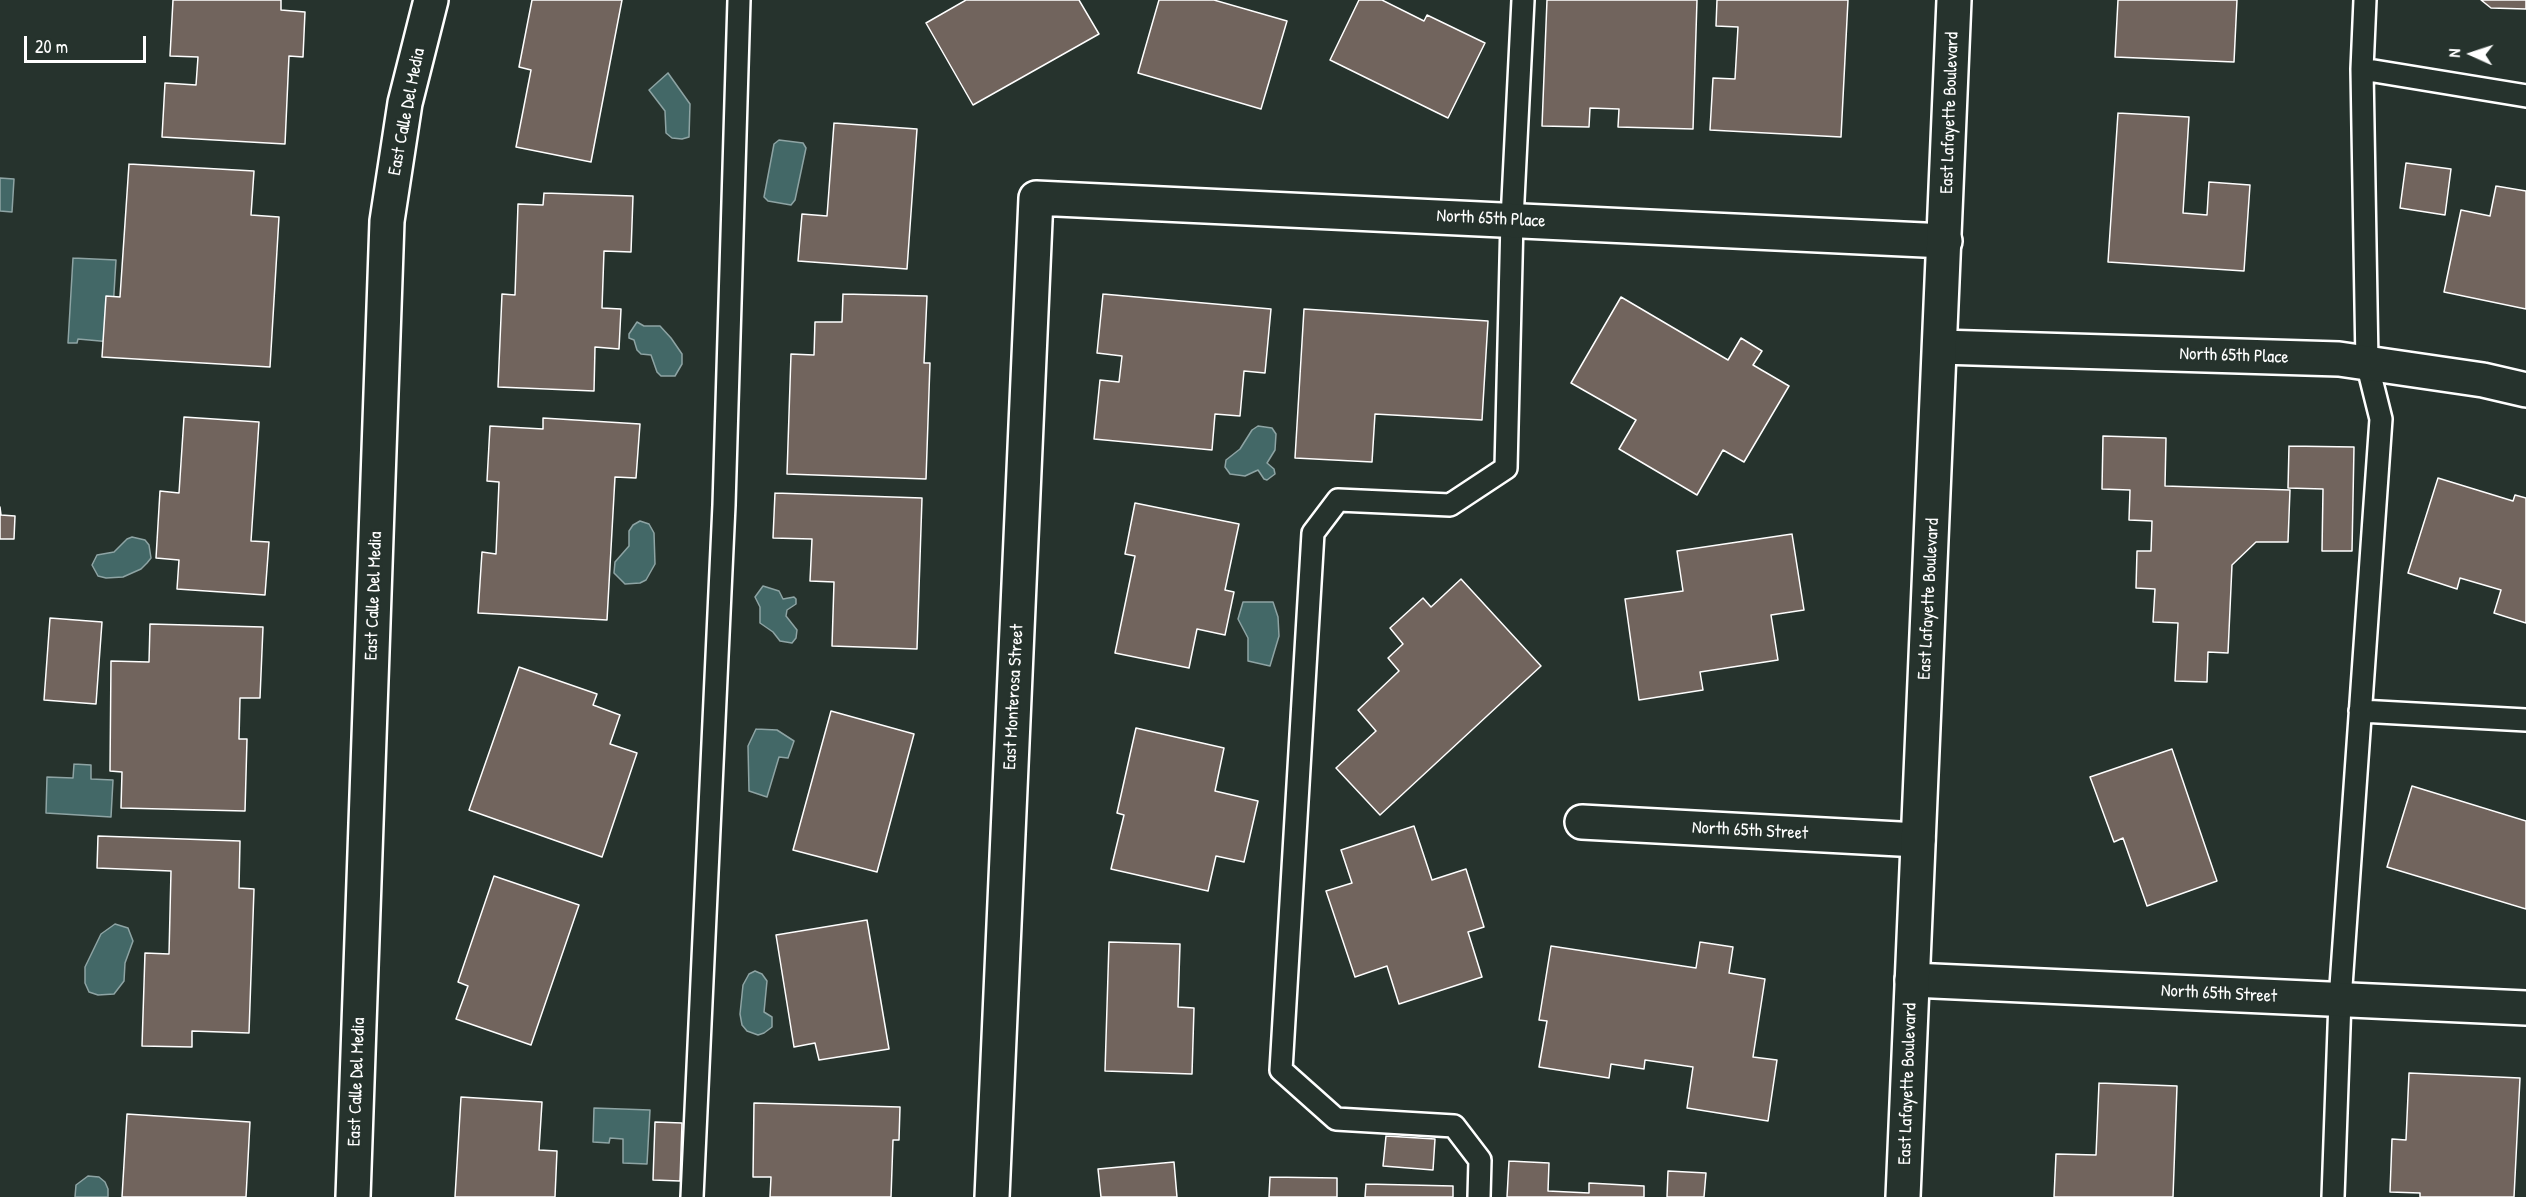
<!DOCTYPE html>
<style>
body{margin:0}
#map{position:relative;width:2526px;height:1197px;overflow:hidden;background:#26332d;font-family:"Patrick Hand",sans-serif}
canvas{display:block}
.north{position:absolute;left:2442px;top:24px;width:60px;height:60px;-webkit-text-stroke:4px #26332d;paint-order:stroke;rotate:273deg;font-size:16px;font-weight:700;line-height:24px;text-align:center;color:#fff}
.north::after{content:'';display:block;margin:auto;width:21px;height:27px;background:#fff;clip-path:polygon(50% 0,100% 100%,50% 72%,0 100%)}
.scale{position:absolute;left:24px;top:36px;width:122px;height:27px;box-sizing:border-box;border:3px solid #fff;border-top:0;padding-left:8px;font-size:18px;line-height:21px;white-space:nowrap;color:#fff;-webkit-text-stroke:4px #26332d;paint-order:stroke}
</style>
<div id="map">
<canvas width="2526" height="1197"></canvas>
<div class="north">N</div>
<div class="scale">20 m</div>
</div>
<script>
const c = document.querySelector('canvas').getContext('2d');
c.lineJoin = 'round';
function fillPath(path, color) {
  c.fillStyle = color;
  c.fill(path, 'evenodd');
}
function toPath(rows) {
  const path = new Path2D();
  for (const r of rows) {
    path.moveTo(r[0], r[1]);
    for (let i = 2; i < r.length; i += 2) path.lineTo(r[i], r[i + 1]);
  }
  return path;
}
function strokePath(path, color, width, dash) {
  c.strokeStyle = color;
  c.lineWidth = width;
  c.lineCap = dash ? 'butt' : 'round';
  c.setLineDash(dash || []);
  c.stroke(path);
}
function label(font, color, halo, rows, align = 'center') {
  c.font = font + ' "Patrick Hand",sans-serif';
  c.lineWidth = 5;
  c.setLineDash([]);
  c.textBaseline = 'middle';
  c.strokeStyle = halo;
  c.fillStyle = color;
  for (const [text, x, y, turn = 0] of rows) {
    c.save();
    c.translate(x, y);
    c.rotate((+turn || 0) * Math.PI / 180);
    c.textAlign = isNaN(turn) ? turn : align;
    if (halo) c.strokeText(text, 0, 0);
    c.fillText(text, 0, 0);
    c.restore();
  }
}
const water = toPath([
 [668,73,690,104,689,137,682,139,672,138,666,133,665,111,649,90,668,73],
 [779,140,803,143,806,148,795,200,791,205,768,201,764,197,774,144,779,140],
 [0,178,14,179,12,212,0,211,0,178],
 [73,258,116,260,111,342,78,339,77,343,68,343,73,258],
 [637,322,644,326,660,326,671,338,682,354,682,364,675,376,661,376,657,372,651,355,641,354,637,350,634,340,629,338,629,334,637,322],
 [1258,426,1272,428,1276,434,1275,450,1267,463,1274,469,1275,474,1267,480,1264,479,1258,470,1245,476,1230,474,1225,467,1226,460,1240,449,1252,430,1258,426],
 [640,521,649,524,654,533,655,564,646,580,640,583,625,584,614,573,615,562,629,546,629,531,633,525,640,521],
 [132,537,145,540,149,545,151,558,147,563,141,569,123,577,106,578,98,576,92,565,97,555,114,552,127,539,132,537],
 [763,586,779,591,783,599,794,597,796,599,796,604,787,610,786,616,797,630,796,638,792,643,780,641,773,632,760,623,760,607,755,597,763,586],
 [1243,602,1273,602,1278,617,1279,636,1270,666,1248,661,1248,638,1238,619,1243,602],
 [756,729,777,730,794,741,788,758,779,757,767,797,749,791,748,746,756,729],
 [74,764,91,765,91,779,113,780,111,817,46,813,47,777,73,778,74,764],
 [115,924,128,928,133,941,125,963,124,981,114,994,98,995,89,992,85,983,85,967,101,934,115,924],
 [755,971,762,974,767,981,764,1012,772,1017,772,1027,764,1033,758,1035,747,1031,742,1025,740,1014,743,985,749,974,755,971],
 [594,1108,650,1110,647,1164,623,1163,623,1139,610,1138,609,1143,593,1142,594,1108],
 [88,1176,99,1177,105,1182,108,1189,108,1197,75,1197,76,1185,88,1176]
]);
const building = toPath([
 [173,0,281,0,281,10,305,12,303,57,289,56,285,144,162,137,165,83,196,85,198,57,170,56,173,0],
 [532,0,622,0,591,162,516,147,531,70,519,67,532,0],
 [966,0,1079,0,1099,34,973,105,926,23,966,0],
 [1159,0,1214,0,1287,21,1261,109,1138,73,1159,0],
 [1359,0,1382,0,1424,21,1427,15,1485,43,1448,118,1330,60,1359,0],
 [1547,0,1697,0,1693,129,1618,127,1619,109,1590,108,1589,127,1542,126,1547,0],
 [1717,0,1848,0,1841,137,1710,130,1713,78,1735,79,1738,27,1716,26,1717,0],
 [2118,0,2237,0,2234,62,2115,57,2118,0],
 [2481,0,2526,0,2526,9,2491,8,2481,0],
 [2118,113,2189,117,2183,213,2207,215,2209,182,2250,185,2244,271,2108,262,2118,113],
 [834,123,917,129,907,269,798,261,802,214,827,216,834,123],
 [2406,163,2451,169,2445,215,2400,208,2406,163],
 [129,164,254,171,251,215,279,217,270,367,102,357,106,296,120,297,129,164],
 [2496,186,2526,191,2526,309,2444,292,2461,210,2490,216,2496,186],
 [544,193,633,196,631,252,604,251,602,308,621,309,619,349,595,347,594,391,498,387,502,294,515,295,518,204,543,205,544,193],
 [843,294,927,296,924,363,930,363,926,479,787,474,791,354,814,355,815,322,842,322,843,294],
 [1103,294,1271,309,1265,373,1244,371,1240,416,1215,414,1212,450,1094,439,1100,380,1119,382,1122,356,1097,353,1103,294],
 [1621,297,1728,360,1741,338,1762,351,1753,365,1789,386,1744,462,1723,450,1697,495,1619,449,1636,420,1571,383,1621,297],
 [1304,309,1488,321,1482,420,1375,414,1372,462,1295,458,1304,309],
 [184,417,259,422,251,541,269,542,265,595,177,589,179,560,156,558,160,491,179,493,184,417],
 [543,418,640,424,636,478,615,477,607,620,478,613,482,552,496,554,499,482,487,481,490,426,543,429,543,418],
 [2103,436,2166,438,2165,486,2290,490,2288,542,2256,542,2232,565,2228,653,2208,652,2207,682,2175,681,2178,623,2153,622,2155,589,2136,588,2137,551,2151,551,2152,521,2129,520,2130,490,2102,489,2103,436],
 [2289,446,2354,447,2352,551,2322,551,2323,489,2288,488,2289,446],
 [2438,478,2513,501,2515,495,2526,498,2526,623,2494,613,2501,590,2460,578,2457,589,2408,573,2438,478],
 [775,493,922,498,917,649,832,646,834,582,810,581,812,539,773,538,775,493],
 [1135,503,1239,524,1225,590,1234,592,1225,635,1197,629,1189,668,1115,653,1135,556,1125,554,1135,503],
 [0,507,1,515,15,516,14,539,0,539,0,507],
 [1792,534,1804,610,1771,615,1778,660,1700,672,1703,690,1639,700,1625,599,1683,591,1677,551,1792,534],
 [1461,579,1541,666,1380,815,1336,768,1376,731,1358,710,1399,671,1388,658,1403,644,1390,628,1423,598,1431,607,1461,579],
 [50,618,102,622,96,704,44,700,50,618],
 [150,624,263,627,260,698,240,698,239,739,247,739,245,811,121,808,122,772,110,771,111,661,149,662,150,624],
 [519,667,597,694,593,705,620,715,610,744,637,753,602,857,469,810,519,667],
 [831,711,914,734,877,872,793,850,831,711],
 [1136,728,1224,748,1215,791,1258,801,1244,862,1216,856,1208,891,1111,869,1124,815,1117,813,1136,728],
 [2172,749,2217,881,2147,906,2123,838,2114,842,2090,777,2172,749],
 [2412,786,2526,821,2526,909,2387,867,2412,786],
 [1414,826,1432,880,1466,869,1484,927,1468,932,1482,977,1399,1004,1387,966,1355,977,1326,891,1352,883,1341,850,1414,826],
 [98,836,240,841,239,888,254,889,249,1033,192,1031,192,1047,142,1046,145,953,169,954,171,871,97,868,98,836],
 [494,876,579,905,531,1045,456,1019,468,986,458,982,494,876],
 [867,920,889,1049,819,1060,815,1043,794,1047,776,935,867,920],
 [1109,942,1180,944,1178,1007,1194,1008,1192,1074,1105,1071,1109,942],
 [1700,942,1733,947,1729,973,1765,979,1753,1057,1777,1060,1768,1121,1687,1108,1693,1067,1645,1060,1644,1069,1611,1064,1609,1078,1539,1067,1547,1021,1539,1020,1551,946,1696,968,1700,942],
 [2409,1073,2520,1078,2514,1197,2420,1197,2420,1193,2390,1192,2392,1139,2406,1140,2409,1073],
 [2099,1083,2177,1086,2173,1197,2054,1197,2056,1154,2096,1155,2099,1083],
 [461,1097,542,1102,539,1150,557,1151,555,1197,455,1197,461,1097],
 [754,1103,900,1107,899,1140,893,1140,891,1197,770,1197,771,1177,753,1177,754,1103],
 [127,1114,250,1122,246,1197,122,1197,127,1114],
 [655,1122,682,1123,680,1181,653,1180,655,1122],
 [1386,1136,1435,1139,1433,1170,1383,1166,1386,1136],
 [1509,1161,1549,1163,1548,1191,1589,1193,1589,1183,1644,1186,1644,1197,1507,1197,1509,1161],
 [1174,1162,1177,1197,1101,1197,1098,1169,1174,1162],
 [1668,1171,1706,1173,1704,1197,1667,1197,1668,1171],
 [1270,1177,1337,1178,1337,1197,1269,1197,1270,1177],
 [1366,1184,1453,1186,1453,1197,1365,1197,1366,1184]
]);
const lane = toPath([
 [2362,69,2526,96],
 [2360,711,2526,720],
 [692,1197,724,505,739,0],
 [1479,1197,1480,1160,1454,1126,1336,1119,1281,1070,1313,533,1338,500,1450,505,1506,468,1512,220,1523,0],
 [2333,1197,2340,1000,2381,419,2367,363,2362,69,2365,0]
]);
const street = toPath([
 [1940,347,2339,359,2483,380,2526,390],
 [1582,822,1918,840],
 [1912,980,2526,1008],
 [353,1197,387,221,405,103,431,0],
 [992,1197,1036,198,1945,241]
]);
const secondary = toPath([
 [1903,1197,1954,0]
]);
const streetNames = [
 ["East Calle Del Media",407,112,-79],
 ["East Lafayette Boulevard",1950,113,-88],
 ["North 65th Place",1491,219,3],
 ["North 65th Place",2234,356,2],
 ["East Calle Del Media",374,596,-88],
 ["East Lafayette Boulevard",1929,599,-87],
 ["East Monterosa Street",1014,697,-87],
 ["North 65th Street",1750,831,3],
 ["North 65th Street",2219,994,3],
 ["East Calle Del Media",357,1082,-88],
 ["East Lafayette Boulevard",1908,1084,-88]
];
fillPath(water, '#436867');
strokePath(water, '#8ea4a4', 1.5);
fillPath(building, '#71645d');
strokePath(building, '#fff', 1.5);
strokePath(lane, '#fff', 26);
strokePath(street, '#fff', 38);
strokePath(secondary, '#fff', 38);
strokePath(lane, '#26332d', 21);
strokePath(street, '#26332d', 33);
strokePath(secondary, '#26332d', 33);
label('18px', '#fff', '#26332d', streetNames);
</script>
